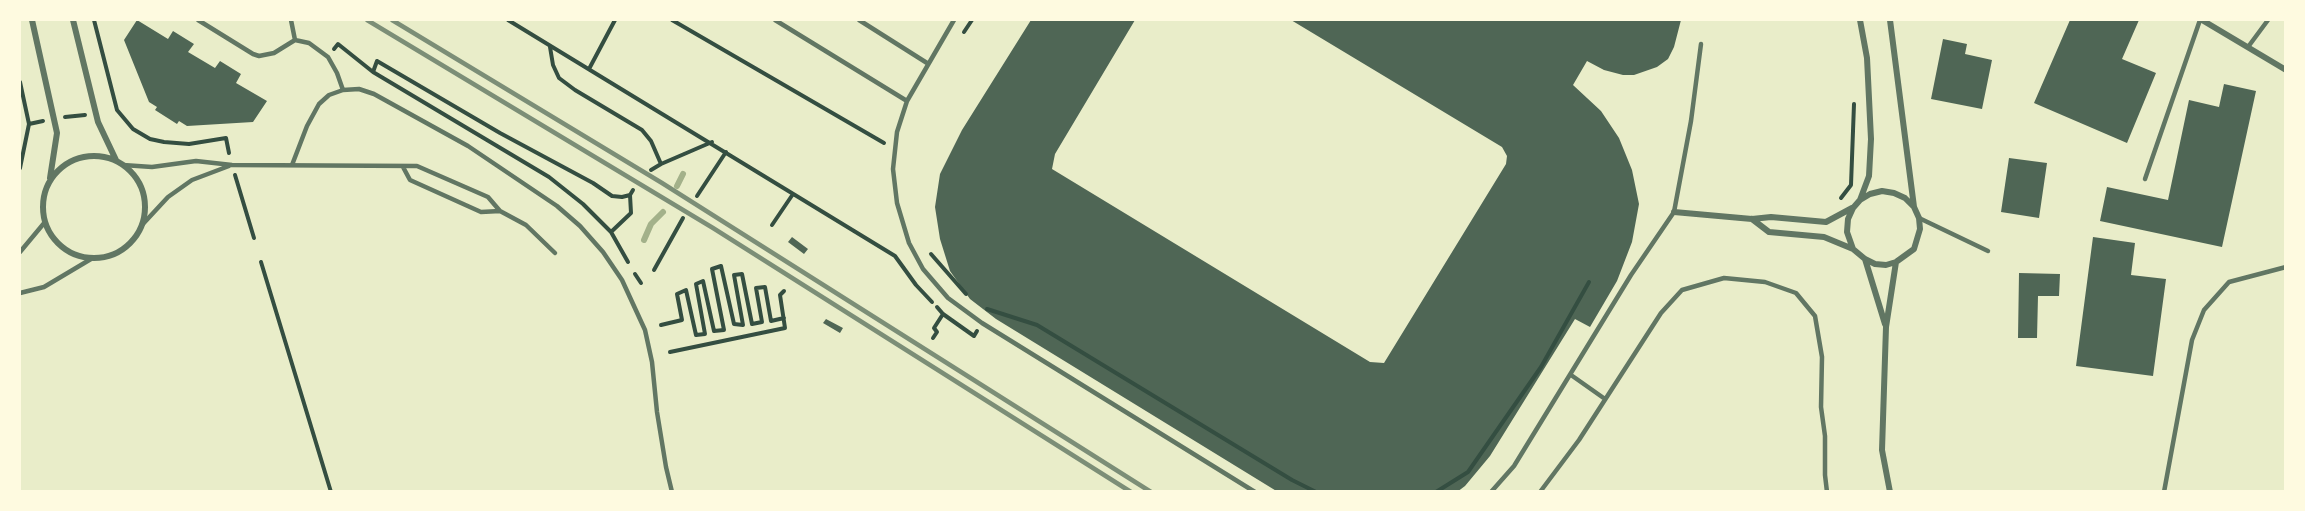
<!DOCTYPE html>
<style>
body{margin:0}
#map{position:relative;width:2305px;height:511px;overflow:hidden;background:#e9edc9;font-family:"Source Sans 3",sans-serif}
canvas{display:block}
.frame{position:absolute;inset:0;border:21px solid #fefae0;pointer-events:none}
</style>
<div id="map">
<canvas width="2305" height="511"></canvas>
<div class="frame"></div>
</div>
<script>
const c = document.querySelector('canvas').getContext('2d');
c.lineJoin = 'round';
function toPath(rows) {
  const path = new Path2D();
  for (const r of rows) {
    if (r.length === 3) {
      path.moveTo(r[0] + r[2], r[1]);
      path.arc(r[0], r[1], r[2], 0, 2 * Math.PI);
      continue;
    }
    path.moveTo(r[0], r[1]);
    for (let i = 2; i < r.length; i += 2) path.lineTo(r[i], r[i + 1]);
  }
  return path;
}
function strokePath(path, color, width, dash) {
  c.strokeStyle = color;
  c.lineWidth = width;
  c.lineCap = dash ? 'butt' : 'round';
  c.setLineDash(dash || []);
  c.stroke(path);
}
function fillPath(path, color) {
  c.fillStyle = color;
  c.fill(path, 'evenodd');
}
const stream = toPath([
 [677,186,683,174],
 [644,240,651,224,663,212]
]);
const building = toPath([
 [137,20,168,39,173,31,194,44,188,52,215,68,220,61,241,74,236,83,267,101,253,122,187,126,179,121,177,124,155,110,157,107,149,102,124,40],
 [1031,20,1135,20,1055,154,1052,169,1370,362,1384,363,1506,164,1507,156,1502,147,1291,20,1681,20,1674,47,1668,59,1657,67,1634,75,1623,75,1604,70,1587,61,1573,85,1601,111,1619,138,1632,170,1639,204,1632,242,1617,281,1590,327,1575,319,1490,456,1465,486,1457,492,1278,492,996,319,970,299,950,271,940,239,935,207,940,174,962,130],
 [2070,20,2139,20,2122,59,2156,73,2127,143,2034,103],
 [1943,39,1967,44,1965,54,1992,60,1982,109,1931,99],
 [2224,84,2256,91,2222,247,2100,221,2107,187,2168,200,2189,100,2219,107],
 [2009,158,2047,163,2039,218,2001,212],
 [792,237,808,249,804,254,788,242],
 [2093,237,2135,243,2131,275,2166,279,2153,376,2076,366],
 [2019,273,2060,274,2059,296,2038,296,2037,338,2018,338],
 [826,319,843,328,840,333,823,323]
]);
const path = toPath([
 [94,20,117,110,133,129,150,139,164,142,189,144,226,138,229,153],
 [508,20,895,256,916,285,932,302],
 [672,20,884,143],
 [964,32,972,20],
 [550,47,553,65,559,78,575,90,642,130,651,141,661,164,651,170],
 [334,49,338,44,373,72,377,61,500,133,593,183,612,196,622,197,630,195],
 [589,69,615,20],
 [373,72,549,177,583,204,611,232,628,262],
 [20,82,29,124,20,168],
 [65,117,85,115],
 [29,124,43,121],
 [661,164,712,142],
 [235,175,254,238],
 [697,196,726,152],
 [1841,198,1851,185,1854,104],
 [772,225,793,194],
 [611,232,631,213,630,195,633,190],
 [931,254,966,294],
 [261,262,331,492],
 [654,270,683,218],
 [635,274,641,283],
 [937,307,943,314,974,336,977,331],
 [987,309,1037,325,1292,480,1316,492],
 [661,325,682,320,677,294,686,290,696,335,705,334,696,284,703,281,714,331,724,330,712,269,721,266,734,324,743,325,734,275,742,274,752,324,762,322,756,288,765,287,771,321,784,318],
 [933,338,937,332,934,328,943,314],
 [670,352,785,328,780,295,784,291],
 [1436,492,1468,472,1541,367,1589,282]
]);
const service = toPath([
 [198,20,253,54,259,56,274,53,295,40,309,43,328,57,337,73,343,90],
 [291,20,295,40],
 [775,20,907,101],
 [859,20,927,63],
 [954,20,907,101,897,132,893,169,897,203,909,243,923,269,948,298,982,323,1255,492],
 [2248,47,2268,20],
 [123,165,152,167,196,161,232,165,417,166,488,197,500,211,526,225,555,253],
 [292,165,307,126,319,104,329,95,343,90,359,89,374,94,468,146,557,206,580,226,603,252,622,280,645,330,652,362,657,412,666,467,672,492],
 [403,167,410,180,481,212,500,211],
 [2145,179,2200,20],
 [1919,218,1988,251],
 [142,225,168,197,192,180,229,166],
 [20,252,45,222],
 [20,293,44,287,91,259],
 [1571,375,1605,399],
 [1491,492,1514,466,1631,275,1674,212,1691,121,1701,44],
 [1540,492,1579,440,1661,313,1682,290,1724,278,1765,282,1796,293,1815,316,1822,357,1821,407,1825,436,1825,475,1827,492],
 [2164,492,2192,340,2204,310,2229,282,2286,267]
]);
const minor = toPath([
 [32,20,57,133,50,178],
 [73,20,98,122,116,160],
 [1890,20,1914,207,1919,218,1920,229,1914,249,1896,262,1886,265,1875,264,1865,259,1853,249,1847,232,1848,219,1853,208,1860,200,1870,194,1882,191,1894,193,1905,198,1914,207],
 [2202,20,2286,70],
 [94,207,51],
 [1860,200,1869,176,1871,139,1867,58,1860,20],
 [1674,212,1752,219,1771,217,1826,222,1852,208],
 [1752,219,1769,232,1824,237,1853,249],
 [1865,259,1885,324],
 [1890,492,1882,450,1886,327,1896,262]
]);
const rail = toPath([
 [367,20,713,228,1131,492],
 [392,20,662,183,1151,492]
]);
strokePath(stream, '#a3b18a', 6);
fillPath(building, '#4f6655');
strokePath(path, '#344e41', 4);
strokePath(service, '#617663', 4.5);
strokePath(minor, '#617663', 6);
strokePath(rail, '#7c8e77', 4.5);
</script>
